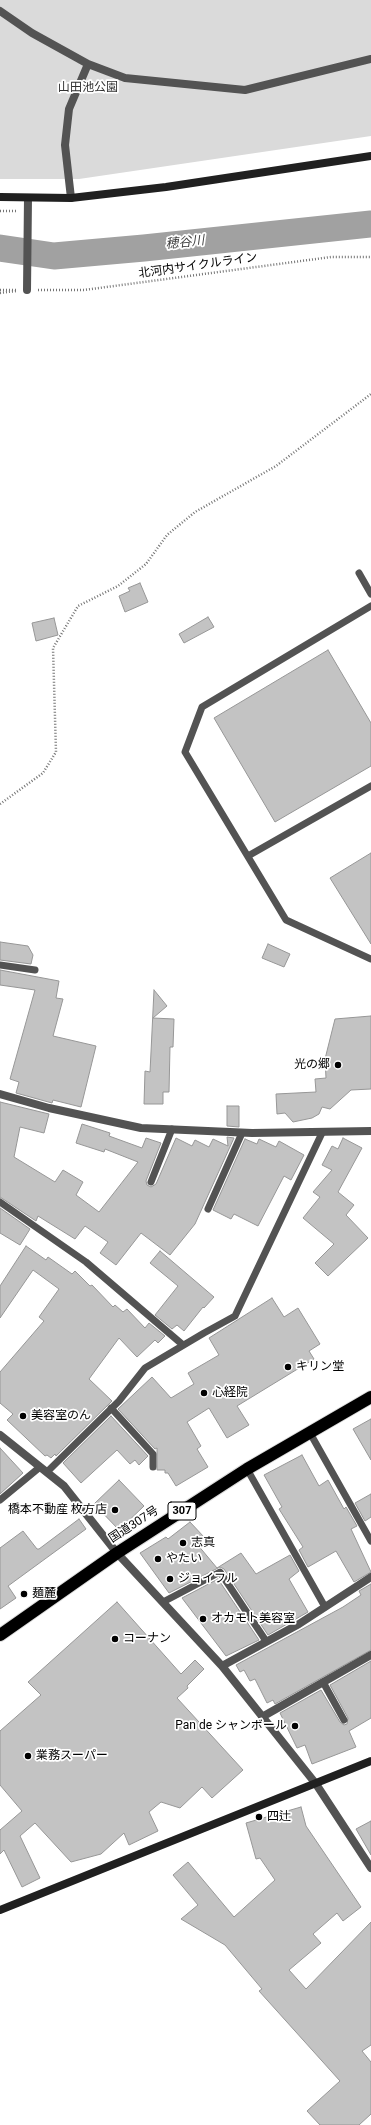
<!DOCTYPE html>
<meta charset="utf-8">
<style>
body{margin:0}
canvas{display:block;background:#fff}
</style>
<canvas width="371" height="2125"></canvas>
<script>
const c = document.querySelector('canvas').getContext('2d');
c.lineJoin = 'round';
function fillPath(path, color) {
  c.fillStyle = color;
  c.fill(path, 'evenodd');
}
function toPath(rows) {
  const path = new Path2D();
  for (const r of rows) {
    path.moveTo(r[0], r[1]);
    for (let i = 2; i < r.length; i += 2) path.lineTo(r[i], r[i + 1]);
  }
  return path;
}
function strokePath(path, color, width, dash) {
  c.strokeStyle = color;
  c.lineWidth = width;
  c.lineCap = dash ? 'butt' : 'round';
  c.setLineDash(dash || []);
  c.stroke(path);
}
function label(font, color, halo, rows, align = 'center') {
  c.font = font + ' Roboto,"Noto Sans JP",sans-serif';
  c.lineWidth = 3.5;
  c.setLineDash([]);
  c.textBaseline = 'middle';
  c.strokeStyle = halo;
  c.fillStyle = color;
  for (const [text, x, y, turn = 0] of rows) {
    c.save();
    c.translate(x, y);
    c.rotate((+turn || 0) * Math.PI / 180);
    c.textAlign = isNaN(turn) ? turn : align;
    if (halo) c.strokeText(text, 0, 0);
    c.fillText(text, 0, 0);
    c.restore();
  }
}
const green = toPath([
 [0,0,371,0,371,136,79,179,0,179]
]);
const river = toPath([
 [0,248,54,256,144,248,371,224]
]);
const building = toPath([
 [140,583,148,602,125,612,119,596,130,591,128,588,140,583],
 [208,617,214,627,184,643,179,634,208,617],
 [54,618,58,635,36,641,32,623,54,618],
 [328,650,371,723,371,766,275,822,214,718,328,650],
 [371,853,371,944,330,878,371,853],
 [0,942,28,946,33,955,31,964,0,960,0,942],
 [268,944,290,954,284,967,262,958,268,944],
 [0,970,59,981,56,998,63,999,53,1036,96,1046,81,1107,53,1100,52,1103,16,1093,19,1082,10,1079,35,990,0,985,0,970],
 [154,990,167,1006,153,1018,174,1019,173,1047,170,1047,169,1092,163,1092,163,1104,144,1104,145,1071,150,1072,151,1052,154,990],
 [371,1016,371,1089,351,1090,330,1109,322,1107,319,1114,312,1118,293,1122,285,1113,277,1114,276,1094,316,1092,315,1079,326,1078,325,1059,335,1019,371,1016],
 [0,1102,49,1114,44,1133,20,1127,14,1157,55,1182,63,1170,83,1182,76,1195,99,1212,138,1162,105,1149,104,1152,76,1143,82,1124,110,1133,109,1136,142,1148,146,1138,161,1143,146,1181,147,1185,151,1187,156,1184,176,1138,192,1146,195,1140,209,1147,213,1139,228,1146,227,1137,234,1138,195,1224,170,1255,141,1233,116,1265,100,1253,108,1242,85,1226,75,1239,38,1216,36,1221,0,1197,0,1102],
 [227,1106,239,1106,239,1127,227,1126,227,1106],
 [343,1138,362,1148,338,1192,354,1205,346,1215,368,1238,328,1276,315,1263,334,1244,303,1218,320,1197,313,1192,332,1170,322,1165,332,1146,338,1149,343,1138],
 [245,1139,257,1144,259,1139,276,1147,279,1141,304,1155,291,1180,284,1176,258,1226,234,1214,231,1219,213,1210,245,1139],
 [0,1208,30,1229,20,1245,0,1233,0,1208],
 [26,1246,46,1260,48,1257,72,1274,75,1271,90,1286,92,1285,113,1307,115,1305,123,1312,127,1309,145,1328,149,1323,165,1336,158,1343,155,1340,137,1357,119,1338,89,1379,112,1401,56,1456,55,1454,51,1458,47,1455,45,1456,7,1420,13,1414,0,1403,0,1372,44,1321,39,1317,59,1289,33,1270,0,1318,0,1286,26,1246],
 [160,1251,214,1297,204,1308,203,1307,184,1331,177,1325,172,1329,155,1315,178,1286,150,1263,160,1251],
 [272,1298,284,1317,298,1308,320,1344,309,1351,314,1359,237,1406,249,1425,227,1438,209,1408,187,1422,201,1446,197,1449,208,1467,176,1486,168,1473,165,1473,165,1470,157,1470,157,1448,155,1449,118,1409,152,1377,171,1398,194,1384,188,1373,219,1355,209,1338,272,1298],
 [111,1416,148,1456,139,1465,135,1460,130,1464,117,1450,81,1483,63,1463,111,1416],
 [371,1419,371,1460,353,1429,371,1419],
 [0,1448,23,1473,0,1494,0,1448],
 [302,1455,319,1486,328,1480,344,1509,346,1507,357,1526,351,1529,371,1572,354,1582,336,1551,308,1567,299,1550,303,1547,279,1509,282,1507,264,1475,302,1455],
 [119,1480,144,1506,119,1530,94,1504,119,1480],
 [371,1494,371,1517,365,1521,355,1503,371,1494],
 [79,1519,86,1529,8,1586,16,1598,0,1609,0,1548,23,1531,37,1549,39,1549,79,1519],
 [190,1522,204,1537,197,1544,217,1568,241,1553,256,1574,290,1555,299,1571,289,1579,308,1612,268,1635,224,1569,220,1567,169,1593,140,1553,166,1537,168,1539,190,1522],
 [218,1579,259,1640,226,1656,182,1598,218,1579],
 [371,1584,371,1650,275,1704,273,1700,267,1703,255,1679,250,1681,244,1670,240,1672,236,1665,343,1607,361,1595,359,1591,371,1584],
 [117,1602,181,1674,195,1660,204,1669,187,1686,188,1688,177,1698,243,1770,212,1798,202,1787,180,1808,161,1802,149,1812,158,1831,129,1845,124,1833,101,1854,71,1862,35,1823,20,1836,40,1878,22,1887,4,1850,0,1854,0,1830,22,1811,0,1785,0,1731,41,1695,28,1682,117,1602],
 [371,1661,371,1718,349,1731,356,1747,312,1764,305,1745,297,1748,280,1713,321,1690,340,1722,344,1725,347,1724,348,1718,330,1685,371,1661],
 [301,1807,306,1826,361,1907,343,1921,337,1913,313,1934,321,1943,289,1970,306,1989,371,1922,371,2045,362,2051,371,2062,371,2114,359,2125,320,2125,307,2111,340,2081,259,1991,262,1989,225,1945,181,1919,198,1905,173,1875,188,1862,234,1917,275,1880,260,1858,256,1859,246,1823,301,1807],
 [371,1821,371,1855,356,1829,371,1821]
]);
const path = toPath([
 [0,211,17,211],
 [0,290,17,290],
 [38,290,84,290,331,257,371,257],
 [0,293,16,291],
 [0,804,43,773,56,752,53,648,78,606,118,586,146,564,167,535,195,512,276,466,371,394]
]);
const lane = toPath([
 [359,573,371,594],
 [371,606,202,707,185,752,286,920,371,959],
 [248,856,371,786],
 [0,965,35,970],
 [151,1182,172,1129],
 [0,1202,86,1262,183,1345],
 [208,1209,242,1133],
 [111,1408,153,1454,153,1467],
 [310,1433,371,1541],
 [247,1469,325,1607],
 [47,1472,119,1401,145,1368,204,1333,235,1316,322,1133],
 [0,1500,40,1467],
 [163,1602,220,1572,266,1641],
 [323,1682,344,1720]
]);
const street = toPath([
 [0,11,32,33,88,64,125,78,245,90,371,59],
 [71,198,65,145,69,109,88,64],
 [27,290,28,198],
 [0,1094,49,1108,141,1128,252,1133,371,1131],
 [0,1435,64,1486,117,1553,222,1666,316,1784,371,1868],
 [222,1666,299,1624,371,1577],
 [262,1717,371,1655]
]);
const secondary = toPath([
 [0,197,71,198,166,187,371,156],
 [0,1910,371,1761]
]);
const highway = toPath([
 [0,1635,117,1553,247,1469,371,1397]
]);
const markers = [
 [338,1065,4,"#000"],
 [288,1367,4,"#000"],
 [204,1393,4,"#000"],
 [23,1416,4,"#000"],
 [115,1510,4,"#000"],
 [183,1543,4,"#000"],
 [158,1559,4,"#000"],
 [170,1579,4,"#000"],
 [24,1594,4,"#000"],
 [203,1619,4,"#000"],
 [115,1639,4,"#000"],
 [295,1726,4,"#000"],
 [28,1756,4,"#000"],
 [259,1817,4,"#000"]
];
const shields = [
 [182,1511,28]
];
const shieldNames = [
 ["307",182,1511]
];
const parkNames = [
 ["山田池公園",88,88]
];
const streetNames = [
 ["北河内サイクルライン",198,266,-8],
 ["国道307号",134,1525,-33]
];
const poiNames = [
 ["光の郷",330,1065,"right"],
 ["キリン堂",296,1367],
 ["心経院",212,1393],
 ["美容室のん",31,1416],
 ["橋本不動産 枚方店",107,1510,"right"],
 ["志真",191,1543],
 ["やたい",166,1559],
 ["ジョイフル",178,1579],
 ["麺麓",32,1594],
 ["オカモト美容室",211,1619],
 ["コーナン",123,1639],
 ["Pan de シャンボール",287,1726,"right"],
 ["業務スーパー",36,1756],
 ["四辻",267,1817]
];
const waterNames = [
 ["穂谷川",185,243,-6]
];
fillPath(green, '#dadada');
strokePath(river, '#a1a1a1', 27);
fillPath(building, '#c3c3c3');
strokePath(building, '#979797', 1);
strokePath(highway, '#dbdbdb', 14);
strokePath(path, '#757575', 2.5, [1, 2]);
strokePath(lane, '#535353', 7);
strokePath(street, '#535353', 8);
strokePath(secondary, '#202020', 8);
strokePath(highway, '#000', 12);
for (const [x, y, r, color] of markers) {
  const dot = new Path2D();
  dot.arc(x, y, r, 0, 2 * Math.PI);
  c.fillStyle = color;
  c.fill(dot);
  strokePath(dot, '#fff', 1.5);
}
for (const [x, y, w] of shields) {
  const box = new Path2D();
  box.roundRect(x - w / 2, y - 9, w, 18, 3);
  c.fillStyle = '#fff';
  c.fill(box);
  strokePath(box, '#000', 1);
}
label('bold 11px', '#000', null, shieldNames);
label('12px', '#313131', '#fff', parkNames);
label('12px', '#000', '#fff', streetNames);
label('12px', '#000', '#fff', poiNames, 'left');
label('italic 13px', '#424242', '#fff', waterNames);
</script>
